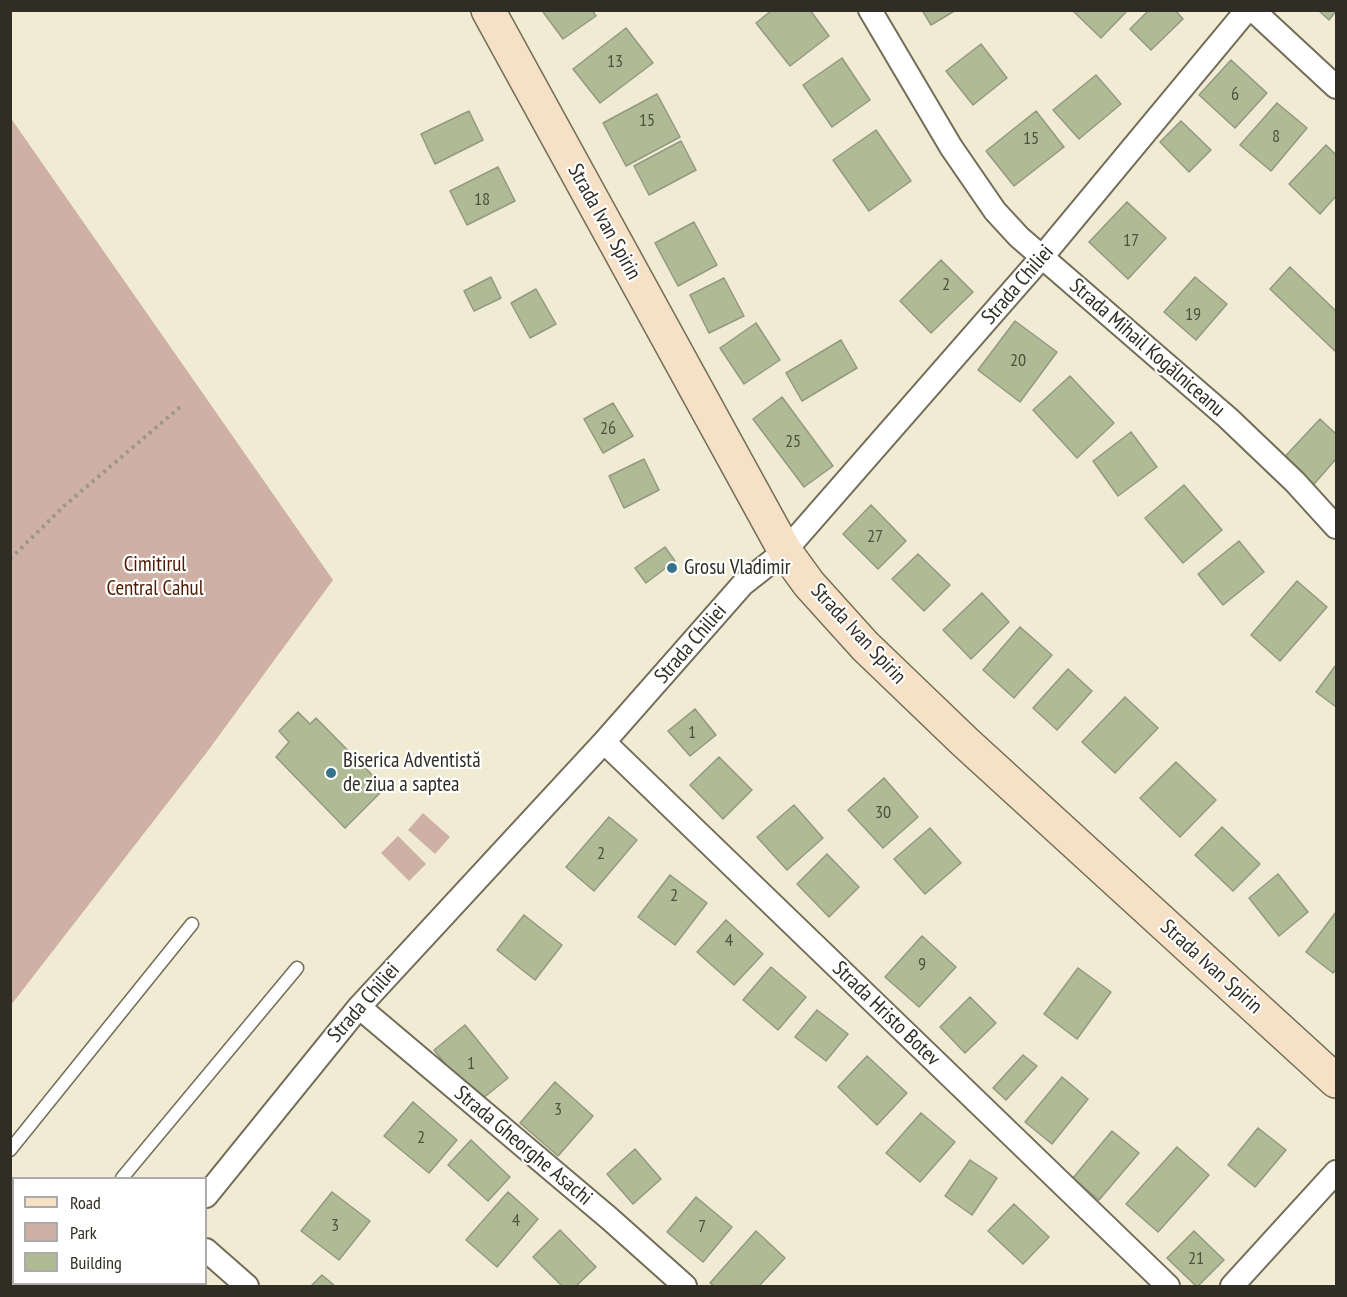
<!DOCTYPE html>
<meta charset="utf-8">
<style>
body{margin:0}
#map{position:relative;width:1347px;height:1297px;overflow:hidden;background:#f1ebd3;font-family:"PT Sans Narrow",sans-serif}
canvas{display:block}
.frame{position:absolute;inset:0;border:12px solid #302d24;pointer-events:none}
.legend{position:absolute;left:12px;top:1177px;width:195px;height:108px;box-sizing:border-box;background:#fff;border:2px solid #acaba7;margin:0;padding:8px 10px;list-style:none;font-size:18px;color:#302d24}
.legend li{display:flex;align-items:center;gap:12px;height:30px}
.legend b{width:30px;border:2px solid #acaba7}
</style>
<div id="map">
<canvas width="1347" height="1297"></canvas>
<div class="frame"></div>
<ul class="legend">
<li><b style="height:8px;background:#f6e1c7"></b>Road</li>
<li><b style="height:16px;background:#ceb0a5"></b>Park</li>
<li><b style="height:16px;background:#b0bb95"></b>Building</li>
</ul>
</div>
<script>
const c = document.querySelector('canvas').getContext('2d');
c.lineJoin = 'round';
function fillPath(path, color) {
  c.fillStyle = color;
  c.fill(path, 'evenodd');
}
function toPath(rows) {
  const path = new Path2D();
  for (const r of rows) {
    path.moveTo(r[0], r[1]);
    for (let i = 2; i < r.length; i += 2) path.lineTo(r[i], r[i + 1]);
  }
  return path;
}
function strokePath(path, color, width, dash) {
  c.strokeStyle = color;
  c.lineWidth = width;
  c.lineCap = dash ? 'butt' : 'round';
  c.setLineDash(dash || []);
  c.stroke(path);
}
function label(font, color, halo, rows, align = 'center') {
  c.font = font + ' "PT Sans Narrow",sans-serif';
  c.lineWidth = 4.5;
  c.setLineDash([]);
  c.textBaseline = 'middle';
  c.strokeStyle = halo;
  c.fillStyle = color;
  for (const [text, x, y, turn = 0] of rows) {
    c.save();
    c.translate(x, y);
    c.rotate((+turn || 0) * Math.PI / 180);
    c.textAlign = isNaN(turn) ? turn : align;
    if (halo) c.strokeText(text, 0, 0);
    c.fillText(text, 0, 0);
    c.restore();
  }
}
const green = toPath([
 [10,117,333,580,207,752,11,1005],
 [423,813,450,837,435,854,408,830],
 [398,836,426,864,409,881,381,853]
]);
const building = toPath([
 [546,10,592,10,596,16,563,39,543,12,546,10],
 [772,10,810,10,829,36,790,66,756,23,772,10],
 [922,10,956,10,931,25,922,10],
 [1072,10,1128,10,1101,38,1072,10],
 [1149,10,1175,10,1183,19,1151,50,1130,29,1149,10],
 [1318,10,1336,10,1336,11,1329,20,1318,10],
 [626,28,653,63,600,103,573,69,626,28],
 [981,44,1007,78,973,105,946,71,981,44],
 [842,58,870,100,832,127,803,85,842,58],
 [1231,60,1267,93,1235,128,1199,95,1231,60],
 [1096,75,1121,104,1079,139,1053,110,1096,75],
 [657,94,680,137,626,166,603,123,657,94],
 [1277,103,1307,128,1271,171,1240,145,1277,103],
 [469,111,483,140,435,164,421,134,469,111],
 [1036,111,1064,147,1014,186,986,151,1036,111],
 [1181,121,1211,150,1189,172,1160,142,1181,121],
 [876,130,911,181,869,211,833,160,876,130],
 [681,141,696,170,649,195,634,166,681,141],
 [1326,145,1336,155,1336,196,1320,214,1289,184,1326,145],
 [498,167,515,201,467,225,450,191,498,167],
 [1127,202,1166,238,1128,279,1089,242,1127,202],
 [694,222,717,265,678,286,655,243,694,222],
 [941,260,973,292,931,333,900,301,941,260],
 [1290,267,1336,311,1336,352,1270,289,1290,267],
 [491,277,501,298,474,311,464,291,491,277],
 [1195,277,1227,304,1196,340,1164,312,1195,277],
 [724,278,744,316,709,333,690,295,724,278],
 [536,289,556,324,530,338,511,303,536,289],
 [1015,321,1057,352,1020,402,978,370,1015,321],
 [756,323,780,360,744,384,720,348,756,323],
 [841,340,857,368,802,401,786,373,841,340],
 [1070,376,1114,423,1077,458,1033,410,1070,376],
 [782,397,833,466,804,487,753,419,782,397],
 [613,403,633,436,603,453,584,419,613,403],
 [1320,419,1336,434,1336,459,1308,491,1278,464,1320,419],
 [1131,432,1157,467,1118,496,1093,461,1131,432],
 [644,459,659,490,624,508,609,476,644,459],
 [1184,485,1222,530,1183,563,1145,518,1184,485],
 [871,505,906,541,878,569,843,534,871,505],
 [1239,541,1264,572,1223,605,1198,574,1239,541],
 [665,547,675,561,646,583,635,568,665,547],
 [918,554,950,585,924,611,892,579,918,554],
 [1297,581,1327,607,1280,661,1251,635,1297,581],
 [982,593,1009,622,971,659,943,630,982,593],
 [1020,627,1052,655,1014,698,983,670,1020,627],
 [1336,665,1336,707,1316,692,1336,665],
 [1068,669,1092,691,1057,730,1033,708,1068,669],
 [1125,697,1158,728,1115,773,1082,742,1125,697],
 [695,709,716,735,690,756,668,731,695,709],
 [298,712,310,724,316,718,385,788,345,828,276,757,289,742,279,731,298,712],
 [719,757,752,790,723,819,690,785,719,757],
 [1176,762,1216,800,1180,837,1140,798,1176,762],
 [884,778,918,817,883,848,848,810,884,778],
 [794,805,823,838,787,870,757,837,794,805],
 [609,817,637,840,594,891,566,867,609,817],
 [1222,827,1260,864,1233,891,1195,855,1222,827],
 [930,828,961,863,925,894,894,859,930,828],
 [827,854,859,887,829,917,797,884,827,854],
 [1278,874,1308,912,1279,936,1249,898,1278,874],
 [670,875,707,903,675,945,638,917,670,875],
 [1336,912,1336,969,1333,973,1306,952,1336,912],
 [524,915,562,945,535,980,497,950,524,915],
 [726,920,763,954,734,985,697,952,726,920],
 [922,936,956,967,919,1007,885,977,922,936],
 [771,967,806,997,778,1030,743,1000,771,967],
 [1078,968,1111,992,1077,1039,1044,1014,1078,968],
 [970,997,996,1023,965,1053,940,1027,970,997],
 [817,1010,848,1034,826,1061,795,1037,817,1010],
 [465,1025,508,1078,477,1103,434,1050,465,1025],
 [1023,1055,1037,1066,1006,1100,993,1088,1023,1055],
 [867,1056,907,1093,877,1125,838,1087,867,1056],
 [1062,1077,1088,1099,1052,1144,1025,1122,1062,1077],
 [555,1082,593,1116,558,1156,520,1123,555,1082],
 [413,1102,457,1140,429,1173,384,1136,413,1102],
 [921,1113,955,1142,920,1182,886,1153,921,1113],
 [1258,1128,1286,1150,1255,1187,1228,1165,1258,1128],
 [1112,1131,1139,1153,1099,1200,1073,1178,1112,1131],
 [471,1140,510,1177,488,1201,448,1165,471,1140],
 [1177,1147,1209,1175,1158,1232,1126,1204,1177,1147],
 [635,1149,661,1179,633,1204,607,1174,635,1149],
 [970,1160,997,1178,972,1215,945,1196,970,1160],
 [332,1192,370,1221,339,1260,301,1231,332,1192],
 [508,1192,538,1219,497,1267,466,1240,508,1192],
 [696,1197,732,1227,703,1262,667,1232,696,1197],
 [1014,1204,1049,1237,1023,1264,988,1231,1014,1204],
 [560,1230,596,1267,576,1286,562,1286,533,1257,560,1230],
 [756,1231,785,1258,759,1286,714,1286,710,1283,756,1231],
 [1194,1231,1224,1260,1198,1286,1196,1286,1167,1258,1194,1231],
 [322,1275,335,1286,311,1286,322,1275]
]);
const path = toPath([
 [10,559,64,506,180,407]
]);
const lane = toPath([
 [10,1150,192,924],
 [122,1178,297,968],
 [33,1286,35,1284]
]);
const street = toPath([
 [870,10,951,147,995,211,1019,237,1228,418,1295,482,1336,527],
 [1253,10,1336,87],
 [604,742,1168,1286],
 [359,1007,610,1219,685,1286],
 [206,1196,359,1007,604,742,743,584,785,551,1042,257,1247,10],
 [206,1250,247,1286],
 [132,1286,134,1284],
 [1232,1286,1336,1172]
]);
const secondary = toPath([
 [488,10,785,551,809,584,865,646,965,742,1336,1081]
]);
const markers = [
 [672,568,6,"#367289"],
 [331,773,6,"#367289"]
];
const numberNames = [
 ["13",615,62],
 ["6",1235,95],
 ["15",647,121],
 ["8",1276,137],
 ["15",1031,139],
 ["18",482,200],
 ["17",1131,241],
 ["2",946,285],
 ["19",1193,315],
 ["20",1018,361],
 ["26",608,429],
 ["25",793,442],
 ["27",875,537],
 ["1",692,733],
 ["30",883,813],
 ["2",601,854],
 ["2",674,896],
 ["4",729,941],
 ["9",922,965],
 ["1",471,1064],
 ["3",558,1110],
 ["2",421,1138],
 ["4",516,1221],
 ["3",335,1226],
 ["7",702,1227],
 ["21",1196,1259]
];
const streetNames = [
 ["Strada Ivan Spirin",604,222,61],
 ["Strada Chiliei",1018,285,-49],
 ["Strada Mihail Kogălniceanu",1147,348,41],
 ["Strada Ivan Spirin",858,634,47],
 ["Strada Chiliei",691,644,-49],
 ["Strada Ivan Spirin",1211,967,42],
 ["Strada Chiliei",364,1003,-49],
 ["Strada Hristo Botev",886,1014,44],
 ["Strada Gheorghe Asachi",523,1146,40]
];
const parkNames = [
 ["Cimitirul",155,565],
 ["Central Cahul",155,589]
];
const poiNames = [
 ["Grosu Vladimir",684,568],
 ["Biserica Adventistă",343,761],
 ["de ziua a saptea",343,785]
];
fillPath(green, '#ceb0a5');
fillPath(building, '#b0bb95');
strokePath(building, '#929983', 1.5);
strokePath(lane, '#726d58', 15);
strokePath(street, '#726d58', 26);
strokePath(secondary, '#726d58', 36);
strokePath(path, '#9c9786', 4, [3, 4.5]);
strokePath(lane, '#fff', 12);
strokePath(street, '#fff', 22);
strokePath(secondary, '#f6e1c7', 33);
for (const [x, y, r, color] of markers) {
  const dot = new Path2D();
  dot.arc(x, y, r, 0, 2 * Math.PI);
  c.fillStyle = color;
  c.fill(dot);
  strokePath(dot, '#fff', 2);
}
label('18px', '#505040', null, numberNames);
label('21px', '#302d24', '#fff', streetNames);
label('21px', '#4e1a02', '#fff', parkNames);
label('21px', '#302d24', '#fff', poiNames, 'left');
</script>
